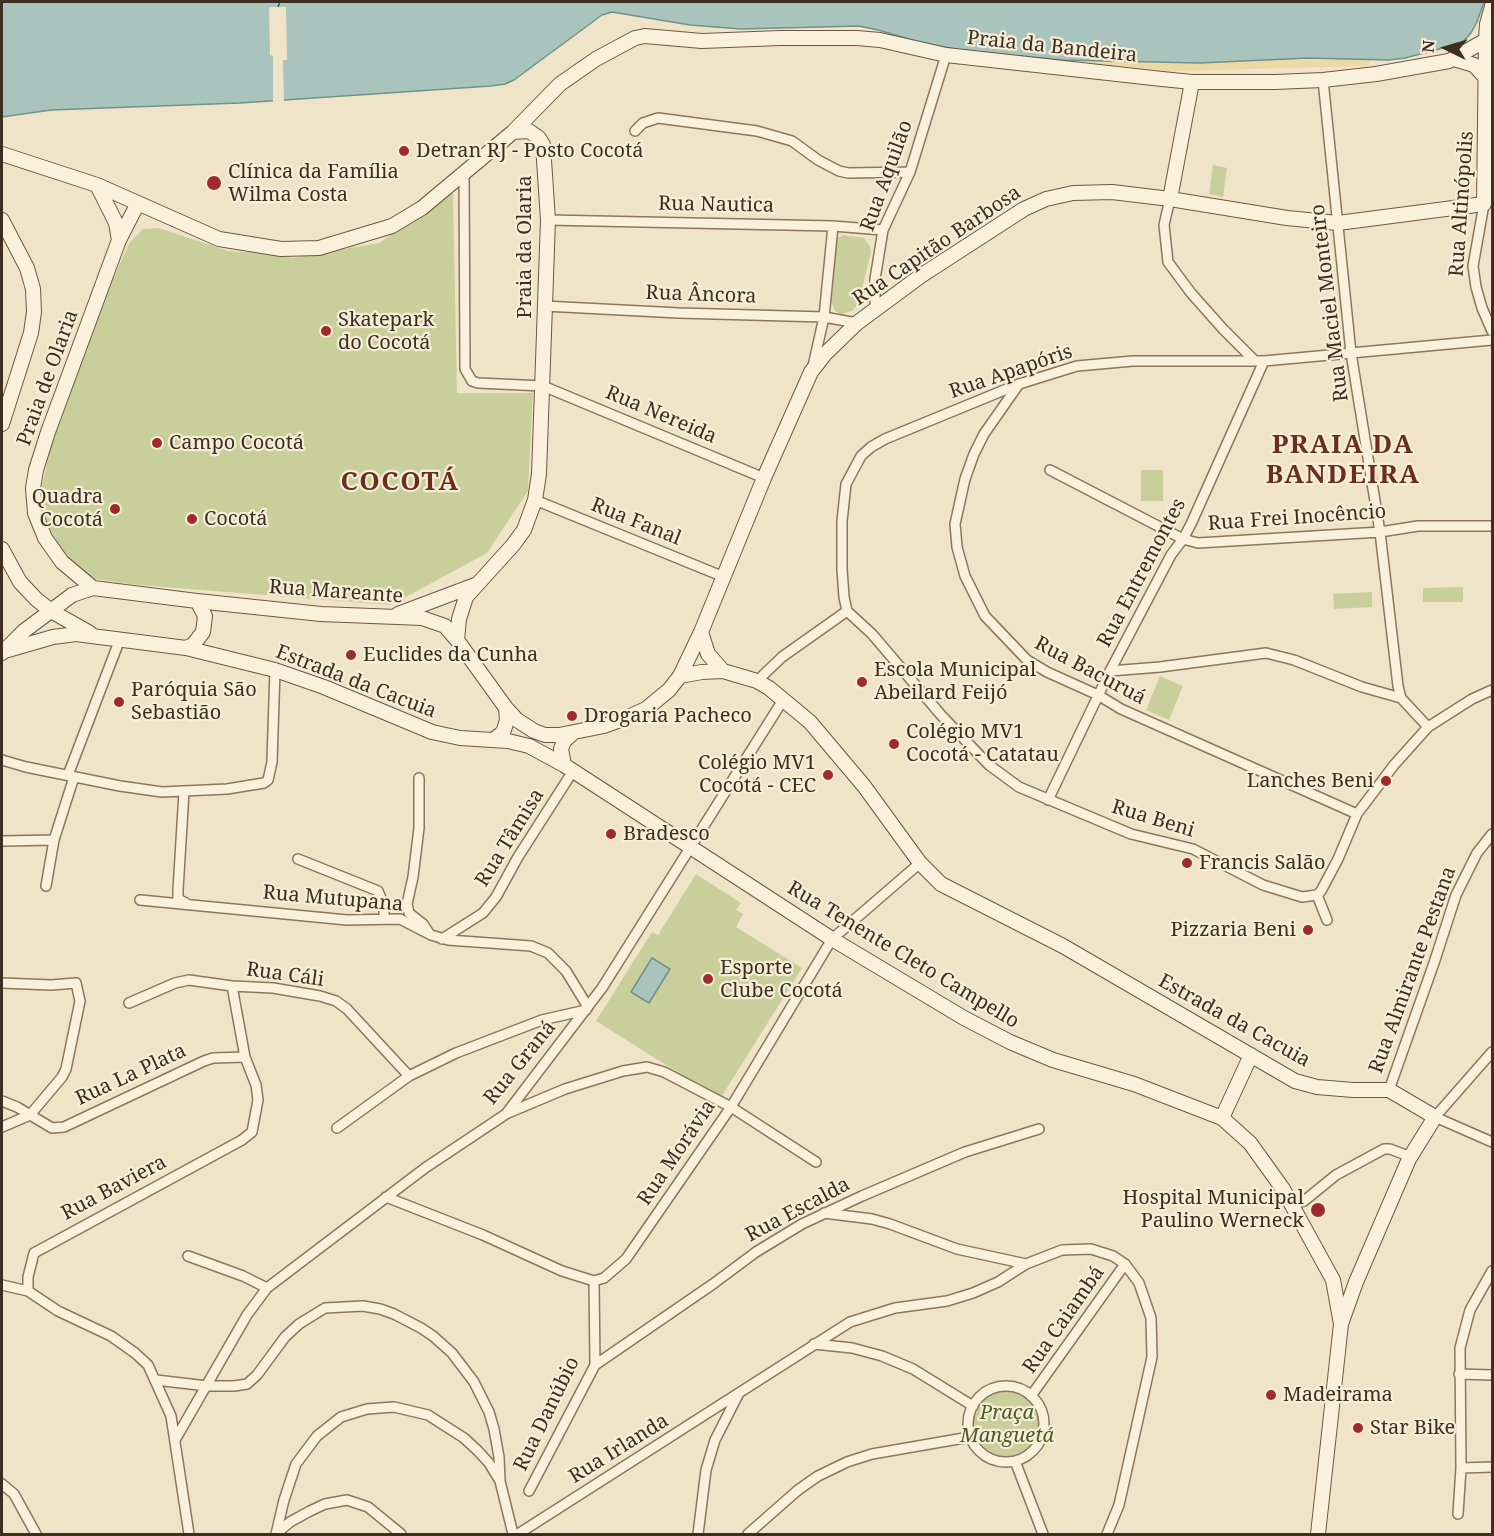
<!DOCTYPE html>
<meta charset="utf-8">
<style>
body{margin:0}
#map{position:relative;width:1494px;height:1536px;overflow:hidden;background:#f0e4c8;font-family:"Noto Serif",serif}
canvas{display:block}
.frame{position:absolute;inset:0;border:3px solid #3d2e20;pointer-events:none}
.north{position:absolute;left:1416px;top:18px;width:60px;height:60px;-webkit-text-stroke:4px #f7eed8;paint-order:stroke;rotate:275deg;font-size:16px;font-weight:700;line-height:24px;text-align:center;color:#3d2e20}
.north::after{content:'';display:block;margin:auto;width:21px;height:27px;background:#3d2e20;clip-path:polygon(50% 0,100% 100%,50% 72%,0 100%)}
</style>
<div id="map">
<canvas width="1494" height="1536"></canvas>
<div class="frame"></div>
<div class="north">N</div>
</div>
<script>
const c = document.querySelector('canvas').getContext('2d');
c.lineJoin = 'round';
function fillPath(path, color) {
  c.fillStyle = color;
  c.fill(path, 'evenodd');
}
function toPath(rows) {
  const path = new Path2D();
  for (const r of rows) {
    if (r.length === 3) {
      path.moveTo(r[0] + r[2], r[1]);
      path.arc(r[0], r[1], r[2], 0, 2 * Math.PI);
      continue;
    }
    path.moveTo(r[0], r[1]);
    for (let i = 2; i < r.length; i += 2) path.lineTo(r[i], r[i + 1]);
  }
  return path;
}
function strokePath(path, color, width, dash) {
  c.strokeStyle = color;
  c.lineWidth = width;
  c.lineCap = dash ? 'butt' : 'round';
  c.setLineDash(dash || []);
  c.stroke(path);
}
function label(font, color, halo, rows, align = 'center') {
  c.font = font + ' "Noto Serif",serif';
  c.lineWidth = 4.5;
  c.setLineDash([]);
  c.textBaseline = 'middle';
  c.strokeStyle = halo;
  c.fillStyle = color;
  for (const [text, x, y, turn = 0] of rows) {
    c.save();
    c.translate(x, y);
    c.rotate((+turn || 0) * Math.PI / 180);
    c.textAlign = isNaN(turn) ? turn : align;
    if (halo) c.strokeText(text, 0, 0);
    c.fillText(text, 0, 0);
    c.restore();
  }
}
const green = toPath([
 [1213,165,1227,168,1223,197,1209,194],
 [453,193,457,393,533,393,528,491,487,553,391,605,139,585,94,579,60,550,43,513,42,486,53,435,76,370,113,278,130,242,143,229,159,228,228,251,261,253,293,258,379,243],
 [843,235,864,238,870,246,871,253,858,304,852,311,841,314,835,311,830,299,833,247,836,239],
 [1141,470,1163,470,1163,501,1141,501],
 [1463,587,1463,602,1423,602,1423,588],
 [1372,592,1372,607,1334,609,1333,594],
 [1160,676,1183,686,1169,720,1146,710],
 [696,874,741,903,736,910,743,914,736,927,802,968,720,1099,596,1021,652,932,658,935],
 [1007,1424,34]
]);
const sand = toPath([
 [1373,54,1368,66,1170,71,1089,63,1090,57]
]);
const water = toPath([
 [2,2,1484,2,1477,22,1471,33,1462,43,1405,58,1389,60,1308,58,1200,63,1061,60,960,50,919,42,878,30,859,26,741,29,690,25,612,12,602,15,514,80,505,84,491,86,240,103,51,110,2,117,2,2],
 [652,958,670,969,649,1003,631,992,652,958]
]);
const pier = toPath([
 [269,7,286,7,287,60,283,60,284,102,273,103,273,56,270,55]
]);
const ferry = toPath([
 [278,7,280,2]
]);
const street = toPath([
 [1323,80,1351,353,1380,532,1398,686,1401,698],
 [635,131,643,123,658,118,757,131,792,141,818,160,839,171,848,173,910,172],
 [464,173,465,369,472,381,478,383,543,386,764,478],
 [1170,199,1164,225,1168,262,1191,293,1223,329,1254,360],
 [1484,204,1473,266,1476,287,1482,308,1492,331],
 [548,220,833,226,883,230],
 [544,306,679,313,824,317,857,323],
 [875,311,875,279,883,230,910,172,946,55],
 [813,366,824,317,833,226],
 [1019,384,984,434,974,454,965,479,955,524,957,547,965,576,985,616,1027,660,1047,672,1098,695,1121,709,1357,814],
 [1050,470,1183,539,1198,543,1380,532,1418,526,1492,526],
 [535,500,724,577],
 [847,611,872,634,941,715,989,765,1019,787,1131,834,1193,849,1263,885,1302,897,1317,895,1321,891,1338,859,1357,814,1394,765,1428,727,1472,699,1492,690],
 [847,611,844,597,842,569,842,521,846,484,861,456,871,447,885,439,1019,384,1077,366,1133,361,1264,361,1492,340],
 [1110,671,1160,667,1266,653,1294,660,1362,687,1401,698,1428,727],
 [757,681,782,657,847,611],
 [2,760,26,767,120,786,162,792,227,789,264,783,268,780,272,762,275,670],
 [68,775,120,639],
 [419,778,419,828,413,877,407,904,409,913,423,924,429,933],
 [184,792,178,890,178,899,186,903],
 [1048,800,1110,671,1171,555,1183,539,1191,524,1264,361],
 [2,841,54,840,74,777],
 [298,859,378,891,384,905,384,919],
 [46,886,54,840],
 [1317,895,1327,920],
 [140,900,347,920,400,919,431,935,448,940,531,946,548,953,566,971,588,1007],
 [442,939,483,913,496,897,518,857,573,771],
 [2,983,51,985,76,983,80,1001,66,1069,62,1077,30,1115,2,1127],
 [129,1003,175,983,189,980,232,986,273,988,320,996,336,1001,347,1009,409,1076],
 [1492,1052,1435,1117,1492,1142],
 [1389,1090,1434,963,1456,895,1477,853,1492,834],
 [2,1101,17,1107,52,1128,64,1127,204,1061,213,1058,245,1057],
 [508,1113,565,1089,623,1071,647,1067,664,1072,731,1107,816,1162],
 [337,1128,409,1076,456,1053,542,1020,586,1010],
 [386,1197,483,1235,562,1271,594,1281,604,1278,626,1259,731,1107,832,939,920,863],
 [1291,1205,1304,1201,1336,1175,1384,1149,1390,1149,1411,1157],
 [824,1213,872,1219,890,1224,957,1249,1026,1264],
 [188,1256,243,1276,267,1288],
 [2,1285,28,1291,58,1311,111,1336,135,1353,148,1365,171,1416,189,1534],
 [28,1291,28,1277,34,1253,242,1140,252,1132,258,1100,256,1085,245,1057,232,986],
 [814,1344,852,1348,882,1356,913,1369,973,1406],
 [595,1365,713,1284,756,1252,802,1224,862,1196,965,1152,1039,1129],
 [1459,1374,1492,1375],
 [156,1380,207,1386,234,1386,247,1384,257,1375,285,1337,299,1324,325,1308,363,1306,380,1309,394,1314,421,1328,433,1336,452,1353,474,1382,489,1412,494,1429,499,1457,500,1481],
 [1006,1424,38],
 [1031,1396,1125,1264],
 [175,1440,247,1315,267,1288,425,1168,506,1114,602,988,783,700],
 [1015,1461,1043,1534],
 [1461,1468,1492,1467],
 [2,1484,14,1494,36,1534],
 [529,1491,595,1365,594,1281],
 [1458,1514,1461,1468,1460,1348,1470,1310,1492,1271],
 [276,1534,284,1500,296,1464,317,1436,341,1417,367,1409,394,1407,428,1415,464,1438,478,1451,489,1463,500,1481,513,1534],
 [276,1534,290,1522,310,1511,325,1504,347,1500,368,1507,401,1534],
 [518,1534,850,1322,895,1308,947,1301,973,1293,998,1282,1026,1264,1062,1250,1091,1249,1113,1256,1125,1264,1139,1283,1151,1318,1152,1357,1119,1505,1107,1534],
 [698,1534,706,1470,715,1440,738,1395],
 [748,1534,798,1490,818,1476,847,1462,872,1454,970,1437]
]);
const secondary = toPath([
 [1454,59,1474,65,1487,79],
 [2,154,97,185,219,239,281,249,319,248,392,226,422,208,513,132,560,84,596,59,635,38,645,36,702,41,780,38,857,38,880,40,946,55,1162,79,1192,82,1275,82,1323,80,1376,74,1449,61,1486,40],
 [97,185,116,223,119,240],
 [1170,199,1192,82],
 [2,220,27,268,33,289,34,312,31,333,2,424],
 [2,549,20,582,36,599,51,611,90,633],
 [93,588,62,562,45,538,35,513,33,488,36,470,48,432,119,240,138,203],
 [398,614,475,585],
 [701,632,708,654,723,671],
 [457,640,459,619,466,597,513,545,524,530,535,500,539,474,548,220,543,145,539,138,529,131,513,132],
 [186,648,193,645,203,632,205,616,197,601],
 [8,650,53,637,76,634,186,648,275,670,324,687,432,732,460,738,508,741,529,746,564,765,832,939,964,1018,1010,1042,1053,1060,1134,1084,1222,1118,1250,1143,1283,1189,1333,1280,1341,1324],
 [2,653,24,631,72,595,93,588,197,601,321,614,422,618,445,626,457,640,506,708,517,720,534,731,545,735,559,735,604,726,626,718,646,709,669,690,680,676,701,632,764,478,811,372,825,354,857,323,922,275,1024,209,1046,199,1073,193,1112,192,1170,199,1287,218,1338,223,1484,204,1486,40,1487,24,1492,6],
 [680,676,702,672,723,671,757,681,769,688,810,722,864,786,920,863,941,884,1063,946,1295,1081,1317,1087,1353,1090,1389,1090,1435,1117,1409,1159,1356,1282,1341,1324,1318,1534],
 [493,740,501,734,504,730,507,720,506,708],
 [564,765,561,749,564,741,573,733],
 [1222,1118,1251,1055]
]);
const markers = [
 [404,151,6,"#9e2a2b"],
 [214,183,8,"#9e2a2b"],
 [326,331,6,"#9e2a2b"],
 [157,443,6,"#9e2a2b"],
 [115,509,6,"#9e2a2b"],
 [192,519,6,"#9e2a2b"],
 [351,655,6,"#9e2a2b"],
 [862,682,6,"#9e2a2b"],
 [119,702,6,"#9e2a2b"],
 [572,716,6,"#9e2a2b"],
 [894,744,6,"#9e2a2b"],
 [828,775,6,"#9e2a2b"],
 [1386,781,6,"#9e2a2b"],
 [611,834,6,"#9e2a2b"],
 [1187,863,6,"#9e2a2b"],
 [1308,930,6,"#9e2a2b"],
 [708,979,6,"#9e2a2b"],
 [1318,1210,8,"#9e2a2b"],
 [1271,1395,6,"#9e2a2b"],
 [1358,1428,6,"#9e2a2b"]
];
const streetNames = [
 ["Praia da Bandeira",1052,47,6],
 ["Rua Aquilão",887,176,-70],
 ["Rua Altinópolis",1462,204,-86],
 ["Rua Nautica",716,205,1],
 ["Rua Capitão Barbosa",937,246,-34],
 ["Praia da Olaria",525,247,-90],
 ["Rua Âncora",701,295,2],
 ["Rua Maciel Monteiro",1330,303,-97],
 ["Rua Apapóris",1011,372,-19],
 ["Praia de Olaria",48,378,-70],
 ["Rua Nereida",661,415,23],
 ["Rua Frei Inocêncio",1297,518,-4],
 ["Rua Fanal",636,522,22],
 ["Rua Entremontes",1142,573,-62],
 ["Rua Mareante",336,592,4],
 ["Rua Bacuruá",1090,671,28],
 ["Estrada da Cacuia",356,682,21],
 ["Rua Beni",1153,819,17],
 ["Rua Tâmisa",510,838,-58],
 ["Rua Mutupana",333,899,5],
 ["Rua Tenente Cleto Campello",903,955,31],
 ["Rua Almirante Pestana",1413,970,-70],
 ["Rua Cáli",285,975,8],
 ["Estrada da Cacuia",1234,1021,29],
 ["Rua Graná",520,1063,-51],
 ["Rua La Plata",131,1075,-25],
 ["Rua Morávia",677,1153,-56],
 ["Rua Baviera",114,1188,-28],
 ["Rua Escalda",798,1210,-28],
 ["Rua Caiambá",1064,1320,-55],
 ["Rua Danúbio",547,1414,-64],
 ["Rua Irlanda",619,1449,-32]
];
const poiNames = [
 ["Detran RJ - Posto Cocotá",416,151],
 ["Clínica da Família",228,172],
 ["Wilma Costa",228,195],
 ["Skatepark",338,320],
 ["do Cocotá",338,343],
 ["Campo Cocotá",169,443],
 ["Quadra",103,497,"right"],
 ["Cocotá",103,520,"right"],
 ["Cocotá",204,519],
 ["Euclides da Cunha",363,655],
 ["Escola Municipal",874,670],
 ["Abeilard Feijó",874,693],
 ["Paróquia São",131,690],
 ["Sebastião",131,713],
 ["Drogaria Pacheco",584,716],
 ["Colégio MV1",906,732],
 ["Cocotá - Catatau",906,755],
 ["Colégio MV1",816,763,"right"],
 ["Cocotá - CEC",816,786,"right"],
 ["Lanches Beni",1374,781,"right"],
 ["Bradesco",623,834],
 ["Francis Salão",1199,863],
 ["Pizzaria Beni",1296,930,"right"],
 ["Esporte",720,968],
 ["Clube Cocotá",720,991],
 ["Hospital Municipal",1304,1198,"right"],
 ["Paulino Werneck",1304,1221,"right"],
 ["Madeirama",1283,1395],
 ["Star Bike",1370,1428]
];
const parkNames = [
 ["Praça",1007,1413],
 ["Manguetá",1007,1436]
];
const districtNames = [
 ["PRAIA DA",1343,446],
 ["BANDEIRA",1343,476],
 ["COCOTÁ",400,483]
];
fillPath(green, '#c9cf9b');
fillPath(sand, '#ecd9a5');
fillPath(water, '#a9c4bc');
strokePath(water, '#6f938a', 1.5);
fillPath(pier, '#f0e4c8');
strokePath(ferry, '#2f5d5a', 1.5, [8, 6]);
strokePath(street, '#8d765c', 12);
strokePath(secondary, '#6f573f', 16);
strokePath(street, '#faf1dc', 9);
strokePath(secondary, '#faf1dc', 14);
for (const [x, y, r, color] of markers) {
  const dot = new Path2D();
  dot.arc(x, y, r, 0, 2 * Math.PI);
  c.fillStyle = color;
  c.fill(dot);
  strokePath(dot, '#f7eed8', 2);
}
label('20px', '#3d2e20', '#f7eed8', streetNames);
label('20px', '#3d2e20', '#f7eed8', poiNames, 'left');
label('italic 20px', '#4d5a26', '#f7eed8', parkNames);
c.letterSpacing = '1.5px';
label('bold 26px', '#6b2e1e', '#f7eed8', districtNames);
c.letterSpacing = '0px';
</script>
